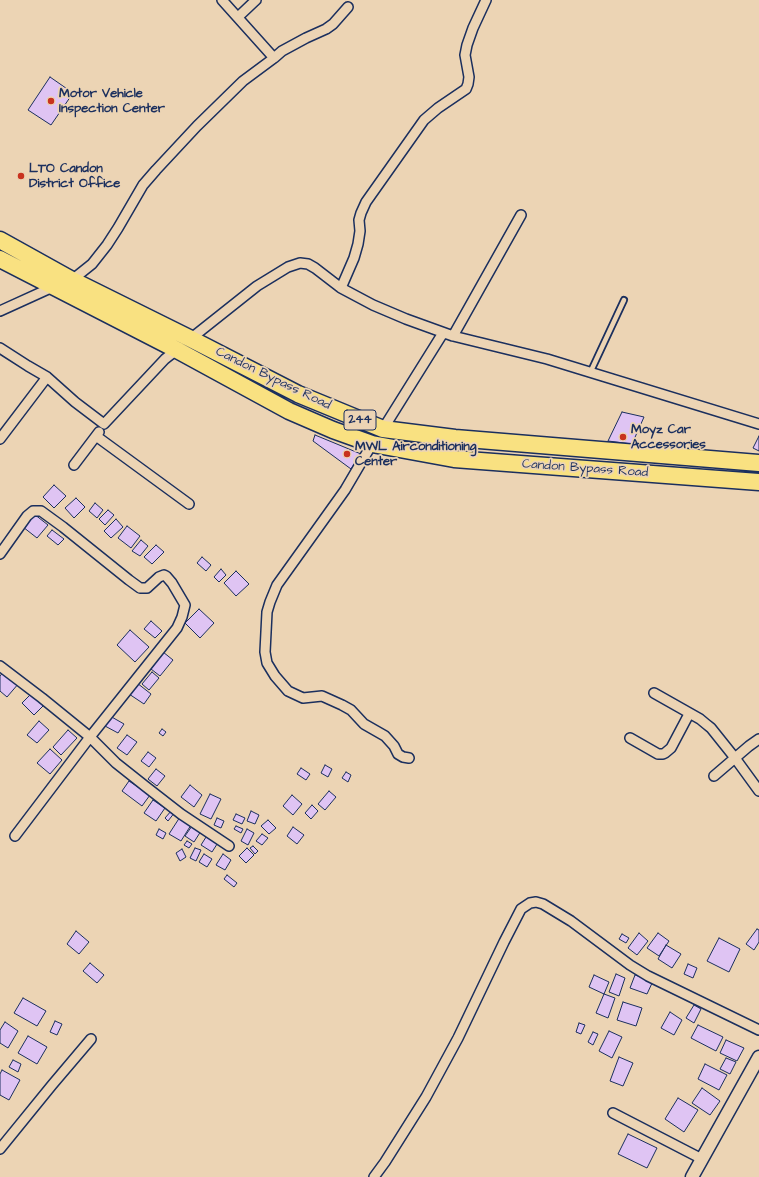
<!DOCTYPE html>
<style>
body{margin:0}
canvas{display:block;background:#ecd4b4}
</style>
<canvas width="759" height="1177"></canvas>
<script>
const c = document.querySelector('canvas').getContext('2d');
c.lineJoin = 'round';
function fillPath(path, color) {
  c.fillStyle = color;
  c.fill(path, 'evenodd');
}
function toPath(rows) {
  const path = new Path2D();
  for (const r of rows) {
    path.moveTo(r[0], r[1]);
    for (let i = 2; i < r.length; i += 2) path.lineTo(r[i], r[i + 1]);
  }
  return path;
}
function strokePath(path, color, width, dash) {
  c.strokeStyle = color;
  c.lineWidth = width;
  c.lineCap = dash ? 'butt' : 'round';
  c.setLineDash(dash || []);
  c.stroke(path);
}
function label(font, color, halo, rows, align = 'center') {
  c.font = font + ' "Architects Daughter",sans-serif';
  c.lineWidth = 3.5;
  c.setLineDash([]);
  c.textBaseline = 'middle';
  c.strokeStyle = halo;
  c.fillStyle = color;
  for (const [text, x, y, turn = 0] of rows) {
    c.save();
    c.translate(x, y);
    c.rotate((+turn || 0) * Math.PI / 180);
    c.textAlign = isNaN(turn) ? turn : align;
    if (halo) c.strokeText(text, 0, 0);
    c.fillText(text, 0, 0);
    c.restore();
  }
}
const building = toPath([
 [50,77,73,93,51,125,28,110,50,77],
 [622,412,644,417,632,444,608,441,622,412],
 [315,435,361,454,351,469,313,441,315,435],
 [759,436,759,451,753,448,759,436],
 [54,485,66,496,54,508,43,497,54,485],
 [76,498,85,507,74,518,65,508,76,498],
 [95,503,103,510,97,518,89,511,95,503],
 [108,510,114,515,105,525,99,519,108,510],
 [34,514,48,525,37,538,23,527,34,514],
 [116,519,123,527,111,538,104,531,116,519],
 [127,526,140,536,131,548,118,538,127,526],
 [52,530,64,539,58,545,47,536,52,530],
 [141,540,148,546,140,556,132,551,141,540],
 [156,545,164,552,152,564,144,557,156,545],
 [202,557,211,565,206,571,197,563,202,557],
 [221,569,226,575,219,582,214,577,221,569],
 [236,571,249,584,236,596,224,583,236,571],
 [199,609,214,623,200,638,185,623,199,609],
 [151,621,162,631,155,638,144,629,151,621],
 [130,630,149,647,135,662,117,645,130,630],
 [163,652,173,660,160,676,151,669,163,652],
 [4,671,19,683,7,697,0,691,0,676,4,671],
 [152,672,159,678,149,690,142,684,152,672],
 [137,683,151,694,144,704,129,694,137,683],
 [32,693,44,705,34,715,22,703,32,693],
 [110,716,124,724,118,733,105,726,110,716],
 [39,721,49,730,37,743,27,735,39,721],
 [162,729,166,732,163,736,159,733,162,729],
 [68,730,77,738,61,755,53,747,68,730],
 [127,735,137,742,127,755,117,748,127,735],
 [50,749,62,760,50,774,37,763,50,749],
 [148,752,156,758,149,767,141,761,148,752],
 [325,765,332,769,328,777,321,773,325,765],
 [301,768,310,774,306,780,297,774,301,768],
 [156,769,165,776,157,786,148,779,156,769],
 [346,772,351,775,348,782,342,778,346,772],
 [129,781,150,795,142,806,122,791,129,781],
 [190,785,202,795,194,807,181,797,190,785],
 [329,791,336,797,325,810,318,804,329,791],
 [210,794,221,799,211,819,200,814,210,794],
 [292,795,302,804,293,815,283,806,292,795],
 [153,800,165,808,156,821,144,813,153,800],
 [312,805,318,811,311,819,305,813,312,805],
 [172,810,175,812,168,821,165,818,172,810],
 [251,811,259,815,255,824,247,821,251,811],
 [236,814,245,818,242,824,233,820,236,814],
 [180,817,191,825,181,841,169,834,180,817],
 [217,818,224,821,221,828,214,825,217,818],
 [268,820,276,828,269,834,261,826,268,820],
 [192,826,201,831,194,842,185,836,192,826],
 [236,826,243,829,241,833,234,829,236,826],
 [293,827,304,835,297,844,287,836,293,827],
 [159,829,166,833,163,839,156,835,159,829],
 [247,829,254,833,248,845,241,841,247,829],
 [208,834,219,841,212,852,201,845,208,834],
 [262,834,268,838,262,845,256,841,262,834],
 [187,841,192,844,189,848,184,845,187,841],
 [253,846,258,851,255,854,250,848,253,846],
 [195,848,201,850,196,861,190,858,195,848],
 [247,848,254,855,246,863,239,856,247,848],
 [182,849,186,857,180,861,176,853,182,849],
 [204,854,212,859,207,867,199,862,204,854],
 [223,854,231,860,225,870,216,865,223,854],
 [227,875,237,883,234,887,224,879,227,875],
 [757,929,759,930,759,942,754,950,746,944,757,929],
 [76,931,89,942,79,954,67,944,76,931],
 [639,933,648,941,637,955,628,948,639,933],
 [658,933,669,941,659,956,647,948,658,933],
 [622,934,629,938,626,943,619,939,622,934],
 [719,938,740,949,729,972,707,961,719,938],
 [666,945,681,954,672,968,658,959,666,945],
 [90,963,104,975,97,983,83,971,90,963],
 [688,964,697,968,693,978,684,974,688,964],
 [616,974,625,978,619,996,609,992,616,974],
 [594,975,609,982,604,994,589,987,594,975],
 [635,975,653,981,647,994,630,988,635,975],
 [604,994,615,998,608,1018,596,1013,604,994],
 [23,998,46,1011,37,1026,14,1013,23,998],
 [623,1002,642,1008,636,1026,617,1020,623,1002],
 [694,1005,701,1009,694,1023,686,1018,694,1005],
 [670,1012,682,1020,674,1035,661,1028,670,1012],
 [55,1021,62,1024,57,1035,50,1032,55,1021],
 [5,1022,18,1031,8,1048,0,1043,0,1030,5,1022],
 [579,1023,585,1025,581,1034,576,1032,579,1023],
 [698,1025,723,1037,716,1051,691,1038,698,1025],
 [609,1031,622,1037,612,1058,599,1051,609,1031],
 [593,1032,598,1034,593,1045,588,1042,593,1032],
 [28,1036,47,1047,37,1064,18,1053,28,1036],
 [726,1040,744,1048,737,1061,720,1053,726,1040],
 [619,1057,633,1063,623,1086,610,1081,619,1057],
 [726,1058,736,1062,730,1074,720,1069,726,1058],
 [13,1060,21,1064,18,1072,9,1067,13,1060],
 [705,1064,727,1075,719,1090,698,1079,705,1064],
 [2,1070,20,1080,9,1100,0,1095,0,1074,2,1070],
 [702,1088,720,1101,710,1115,692,1103,702,1088],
 [678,1098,698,1110,684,1132,665,1119,678,1098],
 [628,1134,657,1148,647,1168,618,1154,628,1134]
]);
const service = toPath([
 [590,373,624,300]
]);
const minor = toPath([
 [238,17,256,0],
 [274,58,282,51,306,38,326,29,333,24,348,7],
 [69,281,72,280,92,264,107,245,118,228,143,185,156,170,197,126,243,81,274,58,222,0],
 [341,288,354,258,358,244,360,231,359,220,361,213,366,202,424,120,438,108,466,89,468,84,469,77,465,55,467,45,473,28,486,0],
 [0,311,55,286],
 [453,336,521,215],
 [189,340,257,286,288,267,300,263,308,264,315,268,341,288,373,305,406,319,453,336,547,359,759,424],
 [0,348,28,366,47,377,75,402,104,424,165,359,179,348],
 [383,429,443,333],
 [96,436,189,504],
 [0,439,47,377],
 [372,444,345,490,277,585,270,602,267,612,265,652,267,663,275,676,288,691,303,698,322,696,342,705,351,710,364,724,385,736,394,746,398,754,403,757,409,758],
 [74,465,99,432],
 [0,554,27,516,33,511,41,511,63,527,129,580,140,588,147,588,159,577,164,575,166,576,172,583,185,605,182,617,177,628,90,737,15,836],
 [0,666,42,698,90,737,116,763,145,786,181,814,229,846],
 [654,693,700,719,706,724,711,728,735,758,714,776],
 [630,738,658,754,663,754,665,753,671,748,689,714],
 [759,739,749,746,735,758,759,791],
 [613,1113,702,1159],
 [0,1149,52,1085,91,1039],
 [374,1177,385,1162,426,1097,458,1038,504,942,521,909,530,903,536,902,543,904,571,921,630,965,648,976,759,1030]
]);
const tertiary = toPath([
 [692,1177,702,1159,759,1057]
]);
const trunk = toPath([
 [0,240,72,280,191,339,298,394,383,429,455,438,759,463],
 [0,259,177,350,289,411,333,430,372,444,454,459,759,482]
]);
const markers = [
 [51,101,4,"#c8321e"],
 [21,176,4,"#c8321e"],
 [623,437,4,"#c8321e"],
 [347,454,4,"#c8321e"]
];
const shields = [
 [360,420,32]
];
const shieldNames = [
 ["244",360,420]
];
const poiNames = [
 ["Motor Vehicle",59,94],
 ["Inspection Center",59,109],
 ["LTO Candon",29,169],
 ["District Office",29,184],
 ["Moyz Car",631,430],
 ["Accessories",631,445],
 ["MWL Airconditioning",355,447],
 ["Center",355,462]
];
const streetNames = [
 ["Candon Bypass Road",273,379,26],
 ["Candon Bypass Road",585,469,4]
];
fillPath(building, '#dfc4f3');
strokePath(building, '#1b2f5e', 1);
strokePath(service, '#1b2f5e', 8);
strokePath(minor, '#1b2f5e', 12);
strokePath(tertiary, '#1b2f5e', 15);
strokePath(trunk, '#1b2f5e', 19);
strokePath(service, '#ecd4b4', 4.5);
strokePath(minor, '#ecd4b4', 9);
strokePath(tertiary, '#ecd4b4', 12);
strokePath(trunk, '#f9e181', 16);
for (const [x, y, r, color] of markers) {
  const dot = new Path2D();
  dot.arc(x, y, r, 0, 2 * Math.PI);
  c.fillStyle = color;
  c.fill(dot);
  strokePath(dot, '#ecd4b4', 1.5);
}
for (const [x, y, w] of shields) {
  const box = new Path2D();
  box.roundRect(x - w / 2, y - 10, w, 20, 3);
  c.fillStyle = '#ecd4b4';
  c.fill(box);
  strokePath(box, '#1b2f5e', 1);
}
label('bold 12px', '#1b2f5e', null, shieldNames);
label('bold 13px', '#1b2f5e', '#ecd4b4', poiNames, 'left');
label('13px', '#1b2f5e', '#ecd4b4', streetNames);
</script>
